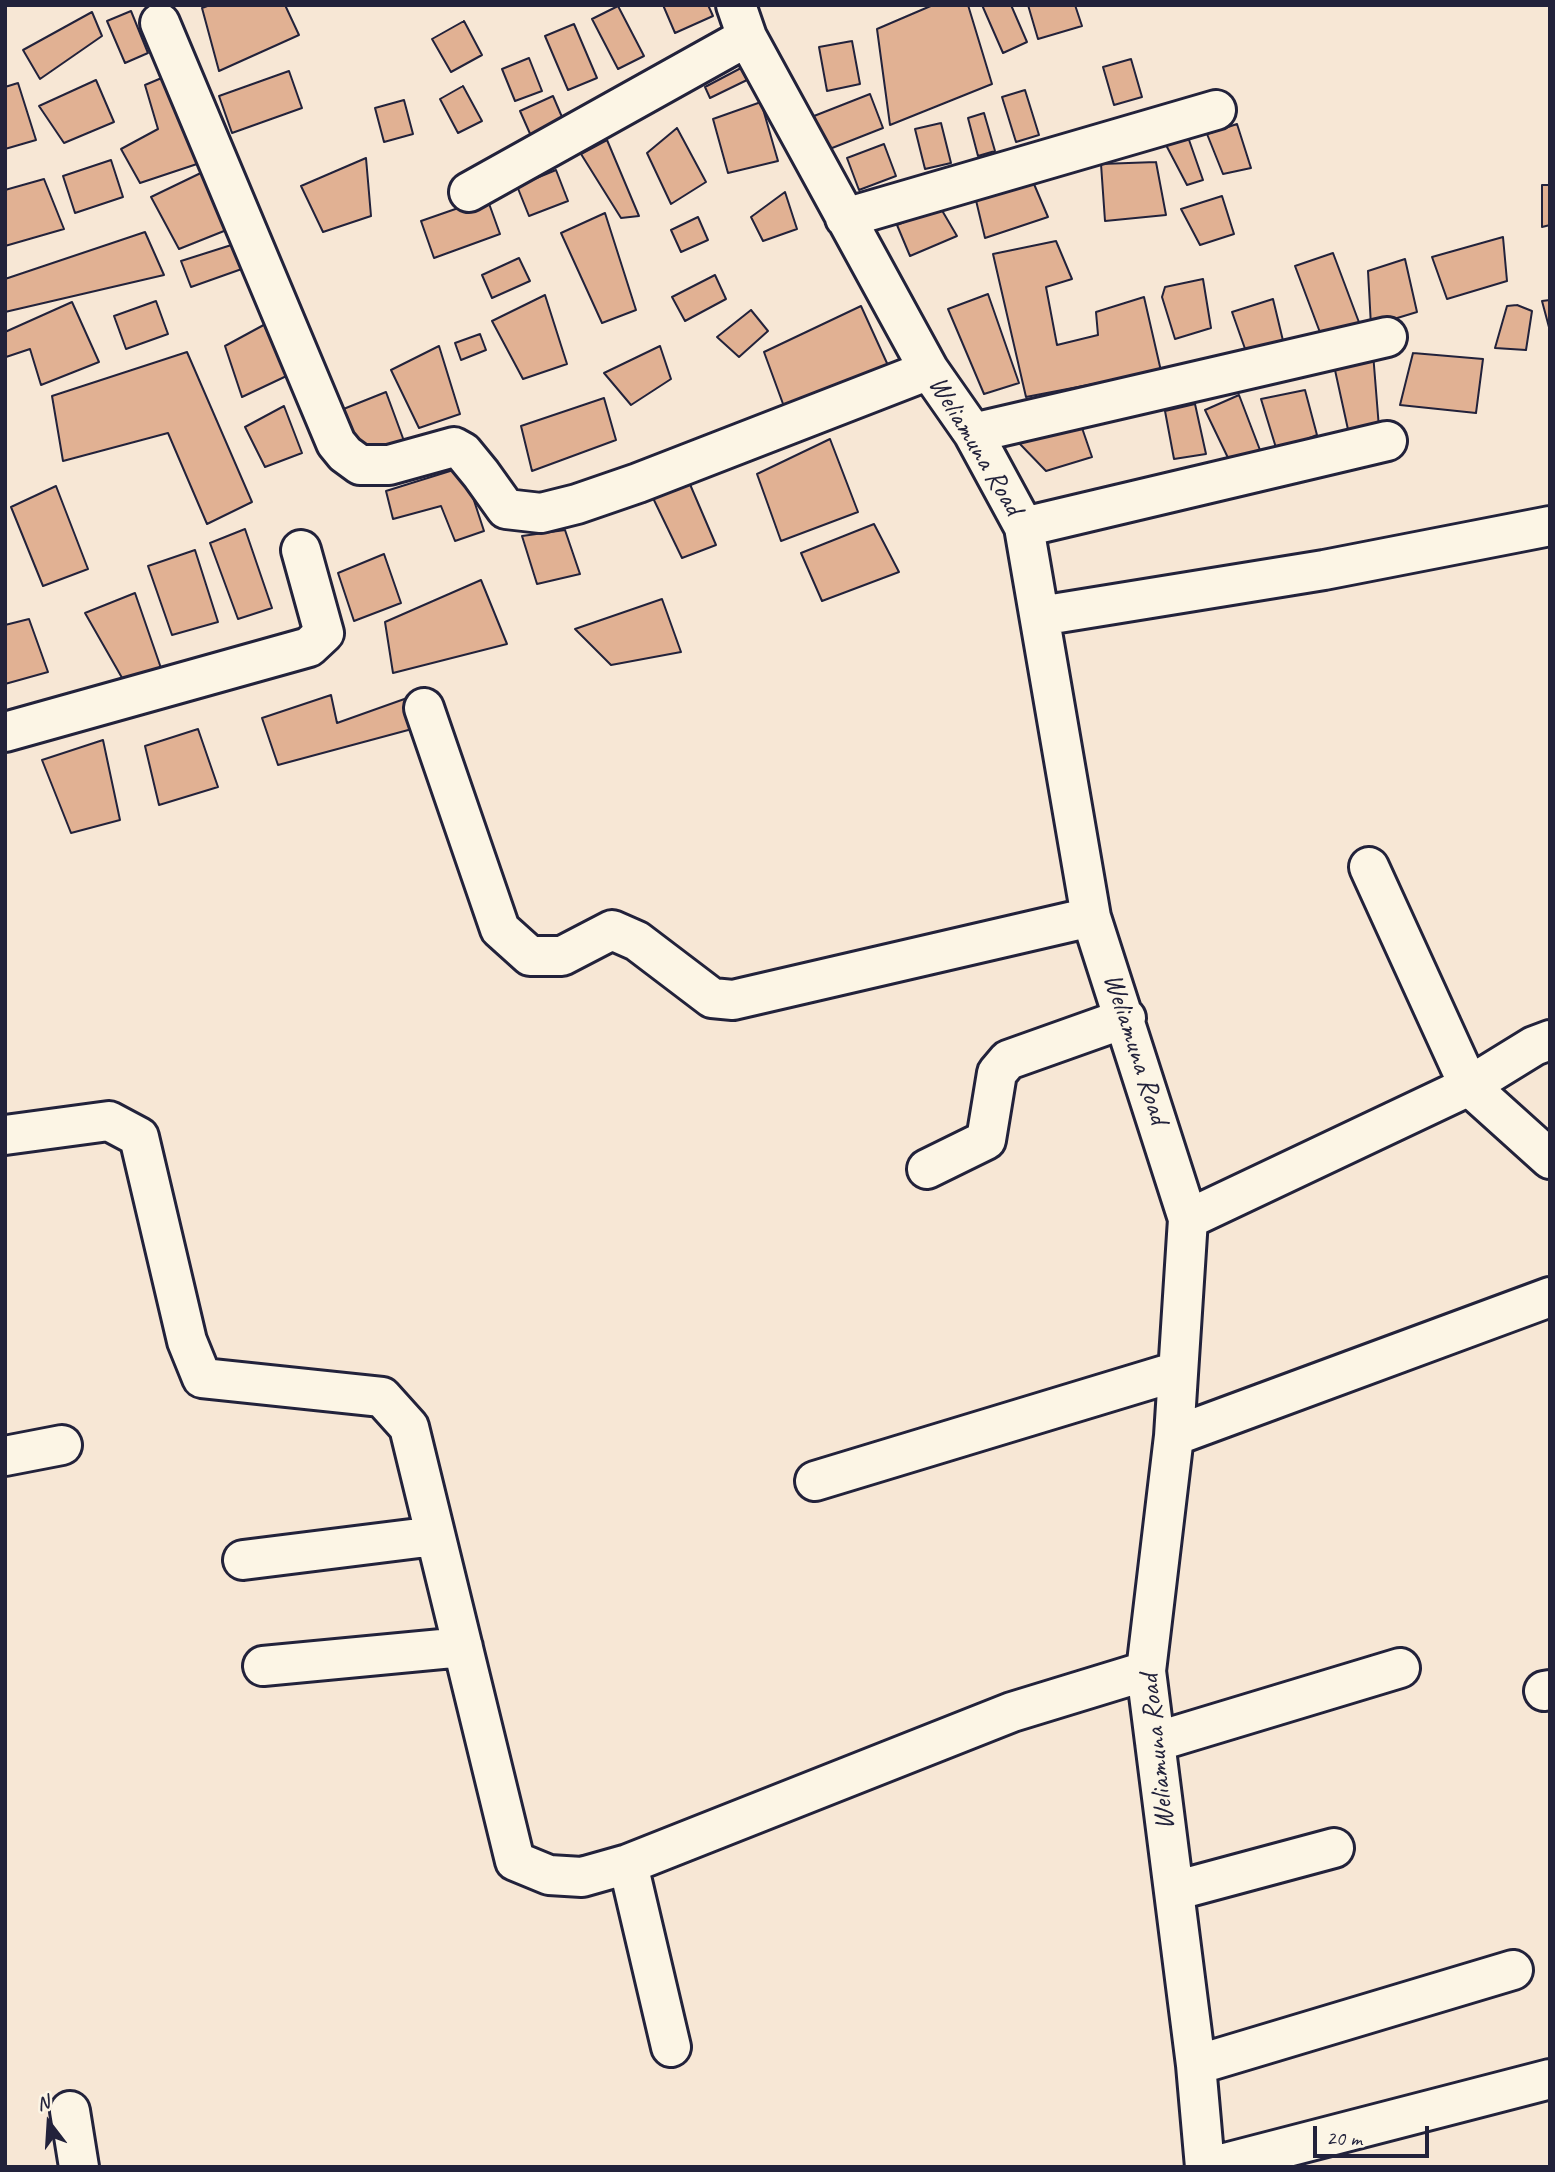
<!DOCTYPE html>
<style>
body{margin:0}
#map{position:relative;width:1555px;height:2172px;overflow:hidden;background:#f7e7d5;font-family:Caveat,sans-serif}
canvas{display:block}
.frame{position:absolute;inset:0;border:7px solid #22223b;pointer-events:none}
.north{position:absolute;left:14px;top:2088px;width:70px;height:70px;-webkit-text-stroke:5px #fcf5e5;paint-order:stroke;rotate:343deg;font-size:19px;font-weight:700;line-height:28px;text-align:center;color:#22223b}
.north::after{content:'';display:block;margin:auto;width:24px;height:32px;background:#22223b;clip-path:polygon(50% 0,100% 100%,50% 72%,0 100%)}
.scale{position:absolute;left:1313px;top:2126px;width:116px;height:32px;box-sizing:border-box;border:4px solid #22223b;border-top:0;padding-left:9px;font-size:21px;line-height:24px;white-space:nowrap;color:#22223b;-webkit-text-stroke:5px #fcf5e5;paint-order:stroke}
</style>
<div id="map">
<canvas width="1555" height="2172"></canvas>
<div class="frame"></div>
<div class="north">N</div>
<div class="scale">20 m</div>
</div>
<script>
const c = document.querySelector('canvas').getContext('2d');
c.lineJoin = 'round';
function fillPath(path, color) {
  c.fillStyle = color;
  c.fill(path, 'evenodd');
}
function toPath(rows) {
  const path = new Path2D();
  for (const r of rows) {
    path.moveTo(r[0], r[1]);
    for (let i = 2; i < r.length; i += 2) path.lineTo(r[i], r[i + 1]);
  }
  return path;
}
function strokePath(path, color, width, dash) {
  c.strokeStyle = color;
  c.lineWidth = width;
  c.lineCap = dash ? 'butt' : 'round';
  c.setLineDash(dash || []);
  c.stroke(path);
}
function label(font, color, halo, rows, align = 'center') {
  c.font = font + ' Caveat,sans-serif';
  c.lineWidth = 5;
  c.setLineDash([]);
  c.textBaseline = 'middle';
  c.strokeStyle = halo;
  c.fillStyle = color;
  for (const [text, x, y, turn = 0] of rows) {
    c.save();
    c.translate(x, y);
    c.rotate((+turn || 0) * Math.PI / 180);
    c.textAlign = isNaN(turn) ? turn : align;
    if (halo) c.strokeText(text, 0, 0);
    c.fillText(text, 0, 0);
    c.restore();
  }
}
const building = toPath([
 [210,5,285,5,299,35,219,71,202,8,210,5],
 [663,5,708,5,713,16,675,33,663,5],
 [933,5,968,5,992,84,890,125,877,29,933,5],
 [982,5,1011,5,1027,42,1003,53,982,5],
 [1028,5,1075,5,1082,26,1038,39,1028,5],
 [618,6,644,56,618,69,592,19,618,6],
 [131,11,148,53,125,63,107,21,131,11],
 [92,12,102,36,40,79,23,50,92,12],
 [464,21,482,55,451,72,432,39,464,21],
 [574,24,597,78,568,90,545,36,574,24],
 [852,41,860,84,827,91,819,47,852,41],
 [529,58,542,91,515,101,502,69,529,58],
 [1131,59,1142,97,1114,105,1103,67,1131,59],
 [741,68,747,80,710,98,705,87,741,68],
 [289,71,302,108,232,133,219,96,289,71],
 [171,74,197,164,140,183,121,149,158,129,145,85,171,74],
 [96,80,114,122,64,143,39,106,96,80],
 [18,83,36,140,5,149,5,87,18,83],
 [463,86,482,121,458,133,440,99,463,86],
 [1025,90,1039,135,1016,142,1002,97,1025,90],
 [870,94,883,128,827,150,814,116,870,94],
 [553,96,568,131,535,145,520,111,553,96],
 [404,100,413,134,384,142,375,108,404,100],
 [761,102,778,161,728,173,713,119,761,102],
 [984,113,995,151,978,156,968,118,984,113],
 [941,123,951,163,925,169,915,129,941,123],
 [1237,124,1251,168,1223,174,1207,134,1237,124],
 [677,128,706,182,671,204,647,153,677,128],
 [1188,137,1203,180,1187,185,1166,145,1188,137],
 [607,140,639,216,621,218,581,154,607,140],
 [884,144,896,176,859,190,847,158,884,144],
 [366,158,371,216,323,232,301,186,366,158],
 [111,160,123,197,75,213,63,176,111,160],
 [1156,162,1166,215,1105,221,1101,164,1156,162],
 [207,170,229,229,179,249,151,197,207,170],
 [556,170,568,201,529,216,517,186,556,170],
 [1031,177,1048,217,985,238,974,192,1031,177],
 [44,179,64,229,5,246,5,190,44,179],
 [1542,185,1550,185,1550,225,1542,227,1542,185],
 [785,192,797,229,763,241,751,217,785,192],
 [1222,196,1234,234,1200,245,1181,209,1222,196],
 [487,198,500,234,434,258,421,221,487,198],
 [940,207,957,236,910,256,897,225,940,207],
 [605,213,636,310,602,323,561,233,605,213],
 [698,217,708,240,681,252,671,230,698,217],
 [145,232,164,275,5,312,5,279,145,232],
 [1503,237,1507,281,1447,299,1432,257,1503,237],
 [244,241,253,265,191,287,181,261,244,241],
 [1056,241,1072,279,1046,287,1057,345,1098,335,1096,312,1144,297,1161,371,1026,397,993,254,1056,241],
 [1333,253,1363,333,1324,343,1295,266,1333,253],
 [519,258,530,281,492,298,482,275,519,258],
 [1405,259,1417,312,1371,326,1368,271,1405,259],
 [715,275,726,299,685,321,672,297,715,275],
 [1203,279,1211,328,1175,339,1162,297,1165,287,1203,279],
 [988,294,1019,383,984,394,948,309,988,294],
 [545,295,567,364,523,379,492,321,545,295],
 [1273,299,1285,349,1249,360,1232,312,1273,299],
 [1550,300,1550,331,1542,301,1550,300],
 [156,301,168,334,126,349,114,316,156,301],
 [72,302,99,362,41,385,30,349,6,357,5,332,72,302],
 [1517,305,1532,311,1526,350,1495,348,1507,306,1517,305],
 [861,306,891,372,786,412,764,352,861,306],
 [751,310,768,331,739,357,717,337,751,310],
 [271,321,295,372,242,397,225,346,271,321],
 [480,334,486,350,461,360,455,343,480,334],
 [439,346,460,414,419,428,391,370,439,346],
 [660,346,671,379,631,405,604,373,660,346],
 [187,352,252,502,207,524,168,433,63,461,52,396,187,352],
 [1373,353,1379,428,1349,434,1333,361,1373,353],
 [1413,353,1483,359,1476,413,1400,405,1413,353],
 [1305,390,1317,435,1277,451,1261,399,1305,390],
 [386,392,404,441,360,451,336,412,386,392],
 [1239,395,1260,450,1230,462,1205,410,1239,395],
 [604,398,616,440,532,471,521,426,604,398],
 [1195,404,1206,454,1174,459,1165,411,1195,404],
 [284,406,302,453,265,467,245,427,284,406],
 [1081,425,1092,457,1046,471,1019,443,1081,425],
 [830,439,858,512,781,541,757,474,830,439],
 [463,467,484,531,455,541,441,506,393,519,386,491,463,467],
 [689,482,716,545,682,558,652,496,689,482],
 [56,486,88,569,43,586,11,507,56,486],
 [874,524,899,572,822,601,801,553,874,524],
 [245,529,272,608,238,619,210,543,245,529],
 [565,530,580,574,537,584,522,536,565,530],
 [195,550,218,622,172,635,148,566,195,550],
 [384,554,401,603,354,621,338,573,384,554],
 [481,580,507,644,393,673,385,622,481,580],
 [135,593,162,671,125,683,85,613,135,593],
 [662,599,681,652,611,665,575,629,662,599],
 [29,619,48,672,5,684,5,625,29,619],
 [331,695,337,723,410,697,412,729,278,765,262,718,331,695],
 [198,729,218,787,159,805,145,746,198,729],
 [103,740,120,820,71,833,42,760,103,740]
]);
const minor = toPath([
 [736,5,747,37,929,370,973,433,1024,527,1091,917,1188,1219,1174,1436,1146,1671,1196,2065,1205,2167],
 [160,23,336,443,345,454,360,465,389,465,454,447,463,452,481,474,506,509,541,513,577,504,638,483,929,370],
 [469,192,747,37],
 [845,218,1216,110],
 [973,433,1387,337],
 [1024,527,1387,441],
 [1040,616,1324,570,1550,526],
 [424,708,500,929,530,956,562,956,612,930,637,941,712,998,733,1000,1091,917],
 [5,732,309,647,324,633,301,550],
 [1369,867,1469,1086,1550,1159],
 [5,1135,109,1121,139,1137,187,1341,202,1378,382,1397,409,1427,515,1861,549,1875,582,1877,628,1864,1012,1712,1146,1671],
 [927,1169,986,1140,997,1073,1008,1060,1126,1018],
 [1188,1219,1469,1086,1534,1046,1550,1040],
 [1174,1436,1550,1297],
 [5,1456,62,1445],
 [815,1481,1178,1371],
 [243,1560,435,1536],
 [263,1666,463,1647],
 [1544,1691,1550,1690],
 [1155,1742,1400,1668],
 [628,1864,671,2047],
 [1174,1891,1334,1848],
 [1196,2065,1513,1970],
 [70,2111,79,2167],
 [1210,2167,1550,2079]
]);
const streetNames = [
 ["Weliamuna Road",975,446,59],
 ["Weliamuna Road",1135,1049,72],
 ["Weliamuna Road",1158,1752,-96]
];
fillPath(building, '#e1b193');
strokePath(building, '#22223b', 2);
strokePath(minor, '#22223b', 44);
strokePath(minor, '#fcf5e5', 38);
label('28px', '#22223b', '#fcf5e5', streetNames);
</script>
